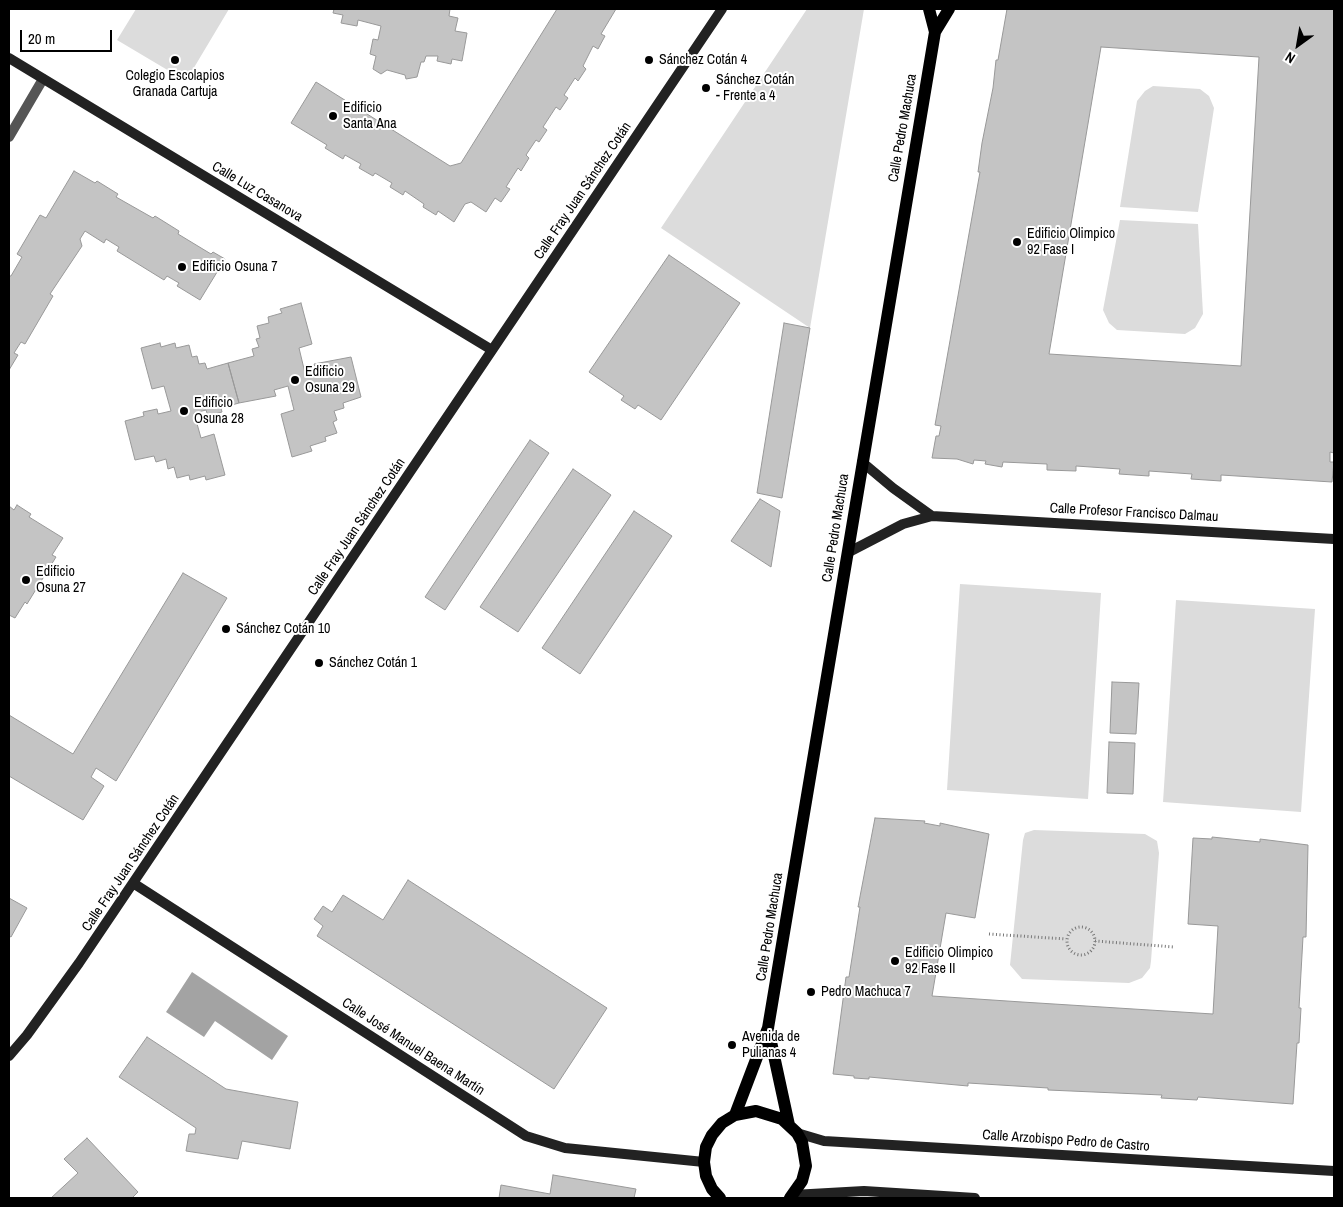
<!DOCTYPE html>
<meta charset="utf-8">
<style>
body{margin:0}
#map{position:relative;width:1343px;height:1207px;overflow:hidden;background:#fff;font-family:"Archivo Narrow",sans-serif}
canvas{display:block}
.frame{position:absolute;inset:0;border:10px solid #000;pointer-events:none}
.north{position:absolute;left:1273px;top:20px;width:50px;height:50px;-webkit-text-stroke:4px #fff;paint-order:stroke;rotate:212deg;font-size:14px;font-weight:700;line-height:20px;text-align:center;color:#000}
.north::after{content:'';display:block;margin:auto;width:18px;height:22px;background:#000;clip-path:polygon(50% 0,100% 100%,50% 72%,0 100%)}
.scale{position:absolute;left:20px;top:30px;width:92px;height:22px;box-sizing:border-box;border:2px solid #000;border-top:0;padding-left:6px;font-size:15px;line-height:18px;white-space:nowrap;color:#000;-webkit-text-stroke:4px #fff;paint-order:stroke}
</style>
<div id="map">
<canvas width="1343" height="1207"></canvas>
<div class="frame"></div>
<div class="north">N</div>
<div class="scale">20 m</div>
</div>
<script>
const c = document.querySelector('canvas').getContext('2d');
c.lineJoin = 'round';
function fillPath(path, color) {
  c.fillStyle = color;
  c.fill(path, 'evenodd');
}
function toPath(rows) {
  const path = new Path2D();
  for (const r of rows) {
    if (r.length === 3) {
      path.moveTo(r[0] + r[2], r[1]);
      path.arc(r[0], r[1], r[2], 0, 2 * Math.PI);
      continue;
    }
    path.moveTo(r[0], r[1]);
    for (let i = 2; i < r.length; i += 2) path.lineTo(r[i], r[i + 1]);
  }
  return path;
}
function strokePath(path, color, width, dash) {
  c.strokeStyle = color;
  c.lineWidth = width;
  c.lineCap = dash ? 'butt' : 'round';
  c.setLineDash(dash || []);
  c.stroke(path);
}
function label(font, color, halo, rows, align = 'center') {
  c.font = font + ' "Archivo Narrow",sans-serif';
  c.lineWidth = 4;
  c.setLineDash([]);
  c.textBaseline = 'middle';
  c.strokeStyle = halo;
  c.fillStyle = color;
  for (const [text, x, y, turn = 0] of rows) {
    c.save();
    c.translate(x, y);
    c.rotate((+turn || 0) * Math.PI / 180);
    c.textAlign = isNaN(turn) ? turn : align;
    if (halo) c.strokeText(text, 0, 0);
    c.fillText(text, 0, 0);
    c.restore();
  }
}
const green = toPath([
 [136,9,229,9,186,81,117,40],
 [807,9,864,9,810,328,661,228],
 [1153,86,1200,89,1209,96,1214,108,1198,212,1120,207,1137,101,1145,91],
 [1120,220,1198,224,1203,314,1195,328,1185,334,1117,330,1109,323,1103,310],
 [960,584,1101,593,1088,799,947,790],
 [1176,600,1315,609,1301,812,1163,802],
 [1034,830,1145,834,1157,841,1159,853,1151,961,1150,968,1142,978,1129,983,1022,979,1010,965,1023,840,1025,833]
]);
const water = toPath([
 [192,972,288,1036,272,1060,215,1021,204,1037,166,1012]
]);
const building = toPath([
 [334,9,450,9,449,16,458,18,455,31,467,33,462,61,452,59,451,64,437,61,438,56,426,56,424,62,421,62,417,77,406,79,405,75,387,70,381,74,373,69,376,56,370,54,373,39,378,40,381,26,358,20,357,26,341,23,343,15,333,13,334,9],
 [557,9,616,9,601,34,605,36,598,49,593,46,583,66,586,69,578,81,575,78,564,95,568,98,560,110,556,107,543,127,547,130,539,142,536,140,526,155,529,158,521,171,518,168,506,187,510,189,501,202,495,198,486,212,471,202,465,204,454,222,438,211,436,215,423,207,424,204,405,191,403,195,390,187,392,183,375,173,373,176,359,168,361,164,345,155,343,159,325,148,327,145,291,123,316,82,450,166,461,163,557,9],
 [1007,9,1334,9,1334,453,1330,452,1330,462,1334,462,1332,482,1221,475,1221,481,1191,479,1192,474,1149,471,1149,476,1119,474,1120,469,1076,466,1076,471,1047,470,1047,464,1003,462,1002,467,985,464,986,461,974,460,973,464,957,459,932,458,936,436,939,436,941,426,935,425,980,172,978,172,982,143,993,88,996,60,998,60,1007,9],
 [1101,47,1259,57,1241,366,1049,354,1101,47],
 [74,171,95,183,97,181,118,194,116,197,153,218,155,216,179,231,178,234,211,254,213,252,225,259,200,300,177,286,179,283,167,276,164,280,117,251,119,247,106,239,104,243,85,231,80,239,82,246,50,294,53,296,25,344,21,342,14,353,18,355,9,370,9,276,11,276,22,257,17,254,40,215,46,218,74,171],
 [669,255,740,303,661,420,638,405,635,409,621,400,624,396,589,372,669,255],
 [301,303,312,344,299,348,305,373,316,370,314,364,351,357,361,397,343,403,344,408,334,411,337,420,333,422,337,433,325,437,326,441,310,446,312,451,292,457,281,414,294,410,288,386,274,390,276,396,239,403,228,363,254,356,252,349,259,347,256,339,260,338,257,326,269,323,268,317,282,313,280,309,301,303],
 [784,323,810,328,782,498,757,493,784,323],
 [160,343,161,347,175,343,176,348,189,345,192,357,197,356,199,364,205,363,207,369,228,363,239,403,221,408,222,412,208,416,206,410,194,413,201,438,214,434,225,475,206,480,205,476,190,480,189,475,177,478,174,467,168,469,166,459,156,462,154,456,135,460,125,421,144,416,143,412,157,409,158,414,171,411,164,386,152,389,141,348,160,343],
 [530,440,549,453,445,610,425,597,530,440],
 [573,469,611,495,518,632,480,607,573,469],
 [760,499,780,511,771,567,731,541,760,499],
 [17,505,31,514,29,517,63,538,52,555,56,557,27,604,25,602,15,618,9,615,9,506,14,510,17,505],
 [634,511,672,536,580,674,542,648,634,511],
 [183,573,227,598,116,781,96,768,91,777,104,786,83,820,9,776,9,715,73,754,183,573],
 [1112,682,1139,683,1136,734,1110,733,1112,682],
 [1109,742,1135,743,1133,794,1107,793,1109,742],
 [875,818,925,821,924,823,940,826,940,823,989,834,975,918,946,913,932,996,1022,1002,1213,1014,1218,926,1188,924,1193,838,1212,839,1212,837,1260,842,1260,839,1308,845,1306,937,1303,937,1299,1008,1301,1008,1299,1043,1297,1043,1293,1104,1198,1097,1197,1100,1161,1098,1162,1095,1048,1090,1048,1088,968,1083,968,1086,869,1077,869,1079,854,1078,854,1076,833,1074,846,977,849,977,860,907,858,907,875,818],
 [408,880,607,1008,554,1089,317,936,323,926,314,919,323,906,332,912,343,895,383,920,408,880],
 [9,898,27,908,11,937,9,936,9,898],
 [147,1037,226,1089,298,1102,290,1149,242,1141,238,1159,186,1151,189,1134,195,1134,196,1128,119,1077,147,1037],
 [87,1138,138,1192,132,1198,51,1198,78,1173,64,1159,87,1138],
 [553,1175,636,1189,634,1198,499,1198,501,1185,550,1194,553,1175]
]);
const path = toPath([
 [1081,941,14],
 [989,934,1066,939],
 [1095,941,1174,947]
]);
const street = toPath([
 [9,137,43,79]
]);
const secondary = toPath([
 [9,58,492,350],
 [862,462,893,488,932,516],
 [847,553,903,524,932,516,1334,539],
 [133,883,526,1136,565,1148,704,1162],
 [9,1056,27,1035,79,963,722,9],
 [797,1133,824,1141,1334,1171],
 [793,1195,864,1191,975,1198]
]);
const primary = toPath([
 [929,9,935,32],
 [768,1028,789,1125],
 [735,1115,768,1028,935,32,949,9],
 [720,1198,712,1189,706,1176,704,1162,706,1147,712,1135,722,1123,735,1115,756,1111,782,1119,797,1133,802,1142,806,1166,802,1181,790,1198]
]);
const markers = [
 [175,60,5,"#000"],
 [649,60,5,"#000"],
 [706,88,5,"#000"],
 [333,116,5,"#000"],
 [1017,242,5,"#000"],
 [182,267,5,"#000"],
 [295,380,5,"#000"],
 [184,411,5,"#000"],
 [26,580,5,"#000"],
 [226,629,5,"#000"],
 [319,663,5,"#000"],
 [895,961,5,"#000"],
 [811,992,5,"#000"],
 [732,1045,5,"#000"]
];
const poiNames = [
 ["Sánchez Cotán 4",659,60],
 ["Colegio Escolapios",175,76,"center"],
 ["Granada Cartuja",175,92,"center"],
 ["Sánchez Cotán",716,80],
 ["- Frente a 4",716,96],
 ["Edificio",343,108],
 ["Santa Ana",343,124],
 ["Edificio Olimpico",1027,234],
 ["92 Fase I",1027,250],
 ["Edificio Osuna 7",192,267],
 ["Edificio",305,372],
 ["Osuna 29",305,388],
 ["Edificio",194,403],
 ["Osuna 28",194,419],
 ["Edificio",36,572],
 ["Osuna 27",36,588],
 ["Sánchez Cotán 10",236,629],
 ["Sánchez Cotán 1",329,663],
 ["Edificio Olimpico",905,953],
 ["92 Fase II",905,969],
 ["Pedro Machuca 7",821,992],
 ["Avenida de",742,1037],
 ["Pulianas 4",742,1053]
];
const streetNames = [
 ["Calle Pedro Machuca",903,128,-80],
 ["Calle Fray Juan Sánchez Cotán",583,191,-56],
 ["Calle Luz Casanova",257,192,31],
 ["Calle Profesor Francisco Dalmau",1134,513,3],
 ["Calle Fray Juan Sánchez Cotán",357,527,-56],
 ["Calle Pedro Machuca",836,528,-81],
 ["Calle Fray Juan Sánchez Cotán",131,863,-56],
 ["Calle Pedro Machuca",770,927,-81],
 ["Calle José Manuel Baena Martín",413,1047,33],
 ["Calle Arzobispo Pedro de Castro",1066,1141,4]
];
fillPath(green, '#dcdcdc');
fillPath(water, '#a3a3a3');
fillPath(building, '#c4c4c4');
strokePath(building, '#999', 1);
strokePath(path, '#777', 3, [1, 2.5]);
strokePath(street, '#555', 10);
strokePath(secondary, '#222', 10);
strokePath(primary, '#000', 12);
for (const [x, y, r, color] of markers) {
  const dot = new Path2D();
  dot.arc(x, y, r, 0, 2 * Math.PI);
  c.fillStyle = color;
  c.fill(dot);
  strokePath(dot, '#fff', 2);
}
label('14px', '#000', '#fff', poiNames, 'left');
label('14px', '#000', '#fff', streetNames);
</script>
